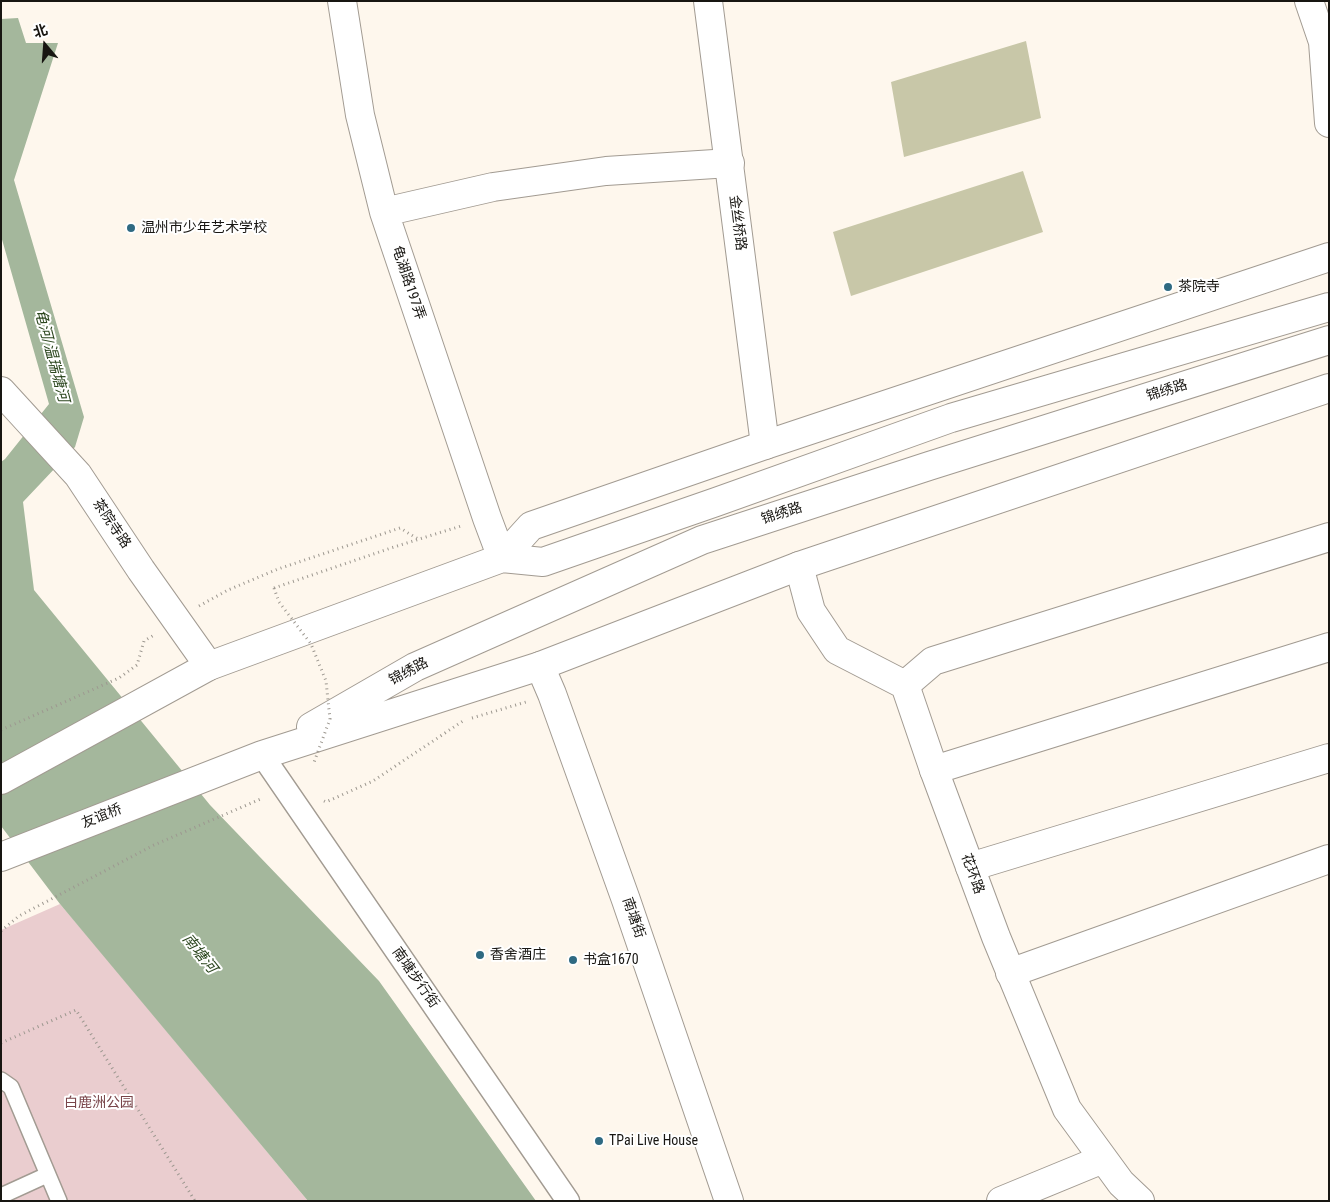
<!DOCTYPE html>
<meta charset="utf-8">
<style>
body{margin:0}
#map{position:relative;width:1330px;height:1202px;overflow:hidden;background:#fef7ed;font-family:"Roboto Condensed","Noto Sans SC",sans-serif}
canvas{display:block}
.frame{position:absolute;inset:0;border:2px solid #181612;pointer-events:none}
.north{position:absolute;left:20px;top:20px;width:50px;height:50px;-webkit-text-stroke:4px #fff;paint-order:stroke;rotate:342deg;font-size:14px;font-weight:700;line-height:20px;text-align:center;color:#181612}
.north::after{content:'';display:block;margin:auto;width:18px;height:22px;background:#181612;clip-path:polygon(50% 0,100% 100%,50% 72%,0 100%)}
</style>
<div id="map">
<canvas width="1330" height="1202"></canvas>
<div class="frame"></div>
<div class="north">北</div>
</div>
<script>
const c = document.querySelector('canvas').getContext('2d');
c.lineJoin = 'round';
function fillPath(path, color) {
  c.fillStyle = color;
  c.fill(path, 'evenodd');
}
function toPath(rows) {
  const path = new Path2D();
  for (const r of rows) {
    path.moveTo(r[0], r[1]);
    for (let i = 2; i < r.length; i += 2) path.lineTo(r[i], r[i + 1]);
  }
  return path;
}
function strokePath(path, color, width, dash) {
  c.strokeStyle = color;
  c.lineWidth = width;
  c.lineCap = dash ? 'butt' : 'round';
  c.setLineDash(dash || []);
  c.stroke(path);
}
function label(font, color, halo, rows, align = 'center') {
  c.font = font + ' "Roboto Condensed","Noto Sans SC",sans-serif';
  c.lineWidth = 4;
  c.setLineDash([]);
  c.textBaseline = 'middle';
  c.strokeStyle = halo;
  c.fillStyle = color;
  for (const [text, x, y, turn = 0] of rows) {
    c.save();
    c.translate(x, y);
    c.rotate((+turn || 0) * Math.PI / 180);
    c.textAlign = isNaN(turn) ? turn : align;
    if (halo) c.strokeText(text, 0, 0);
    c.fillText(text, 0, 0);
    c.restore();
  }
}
const green = toPath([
 [60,904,95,945,308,1201,1,1201,1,930]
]);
const water = toPath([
 [18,18,26,43,58,43,14,180,84,417,75,447,23,502,34,590,210,805,379,981,536,1201,308,1201,60,904,1,826,1,462,5,459,49,404,1,236,1,19]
]);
const building = toPath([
 [1026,41,1041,118,904,157,891,82],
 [1023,171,1043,232,851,296,833,232]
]);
const path = toPath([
 [274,588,391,548,461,526],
 [199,606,228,590,278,569,400,528,418,539],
 [472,718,526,702],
 [1,730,119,678,137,665,144,641,154,635],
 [324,801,326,802,373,781,463,721],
 [1,931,19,916,154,845,263,798],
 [1,1043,76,1010,195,1201]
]);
const service = toPath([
 [1,1080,11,1087,59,1201],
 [1,1196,47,1175]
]);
const pedestrian = toPath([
 [262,755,568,1201]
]);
const minor = toPath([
 [342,1,360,115,384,212,487,518,502,558],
 [1309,1,1323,42,1329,123],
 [384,212,493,187,606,171,730,163],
 [1,391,78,475,141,570,209,666],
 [905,685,933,661,1329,537],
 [934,770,1329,647],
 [970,867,1329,758],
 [1010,973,1329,859]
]);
const tertiary = toPath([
 [708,1,765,445],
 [799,566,811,611,837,650,905,685,934,770,996,937,1067,1109,1121,1183,1140,1201],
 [540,666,552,694,626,900,729,1201],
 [1001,1201,1103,1159]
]);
const primary = toPath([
 [502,558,543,562,716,502,951,418,1329,307],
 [311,727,415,667,702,540,929,466,1329,340],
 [1,780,209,666,502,558,531,526,765,445,1329,257],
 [1,857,262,755,540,666,799,566,1329,388]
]);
const pathBridge = toPath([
 [274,588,279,602,311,644,326,681,330,719,313,765]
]);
const markers = [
 [131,228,5,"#2f6a82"],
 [1168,287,5,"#2f6a82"],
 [480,955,5,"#2f6a82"],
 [573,960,5,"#2f6a82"],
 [599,1141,5,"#2f6a82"]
];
const streetNames = [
 ["金丝桥路",737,223,83],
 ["龟湖路197弄",408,283,71],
 ["锦绣路",1167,391,-17],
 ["锦绣路",782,514,-18],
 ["茶院寺路",111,524,56],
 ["锦绣路",409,672,-28],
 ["友谊桥",102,817,-22],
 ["花环路",972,874,70],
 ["南塘街",633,918,71],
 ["南塘步行街",415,978,55]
];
const poiNames = [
 ["温州市少年艺术学校",141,228],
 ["茶院寺",1178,287],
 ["香舍酒庄",490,955],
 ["书盒1670",583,960],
 ["TPai Live House",609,1141]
];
const parkNames = [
 ["白鹿洲公园",99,1103]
];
const waterNames = [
 ["龟河/温瑞塘河",51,356,75],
 ["南塘河",199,954,51]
];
fillPath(green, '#eacdcf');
fillPath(water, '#a4b79c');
fillPath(building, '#c8c7a8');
strokePath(service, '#a29b92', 18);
strokePath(pedestrian, '#a29b92', 25);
strokePath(minor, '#a29b92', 30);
strokePath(tertiary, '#a29b92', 30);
strokePath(primary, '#a29b92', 30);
strokePath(path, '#9d9890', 3, [1, 4]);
strokePath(service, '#fff', 15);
strokePath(pedestrian, '#fff', 22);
strokePath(minor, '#fff', 28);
strokePath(tertiary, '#fff', 28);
strokePath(primary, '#fff', 28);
strokePath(pathBridge, '#9d9890', 3, [1, 4]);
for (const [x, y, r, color] of markers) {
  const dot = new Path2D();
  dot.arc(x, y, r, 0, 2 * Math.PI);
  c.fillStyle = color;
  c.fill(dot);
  strokePath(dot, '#fff', 2);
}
label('14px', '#181612', '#fff', streetNames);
label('14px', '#181612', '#fff', poiNames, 'left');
label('14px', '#79454a', '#fff', parkNames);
label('italic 15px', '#2b461e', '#fff', waterNames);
</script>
